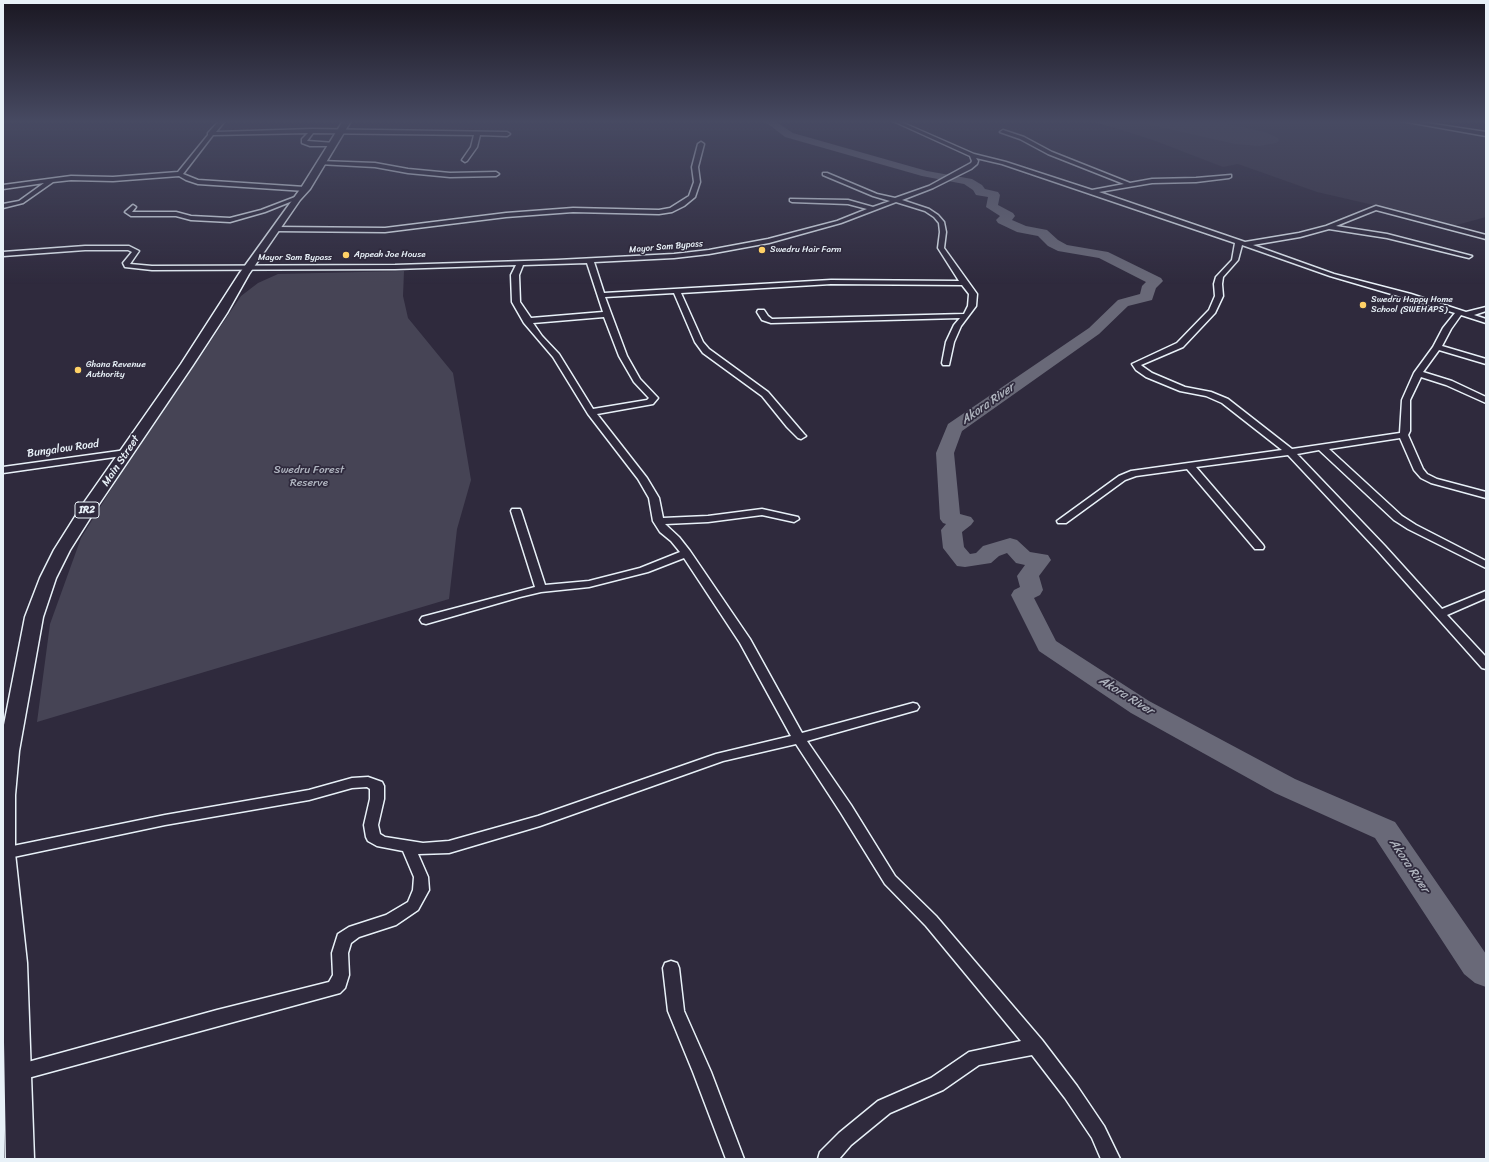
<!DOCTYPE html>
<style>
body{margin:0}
#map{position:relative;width:1489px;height:1162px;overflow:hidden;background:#2f2a3d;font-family:Sriracha,sans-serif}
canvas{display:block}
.frame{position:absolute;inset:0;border:4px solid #e8f1f8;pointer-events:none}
</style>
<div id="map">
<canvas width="1489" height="1162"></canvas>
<div class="frame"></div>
</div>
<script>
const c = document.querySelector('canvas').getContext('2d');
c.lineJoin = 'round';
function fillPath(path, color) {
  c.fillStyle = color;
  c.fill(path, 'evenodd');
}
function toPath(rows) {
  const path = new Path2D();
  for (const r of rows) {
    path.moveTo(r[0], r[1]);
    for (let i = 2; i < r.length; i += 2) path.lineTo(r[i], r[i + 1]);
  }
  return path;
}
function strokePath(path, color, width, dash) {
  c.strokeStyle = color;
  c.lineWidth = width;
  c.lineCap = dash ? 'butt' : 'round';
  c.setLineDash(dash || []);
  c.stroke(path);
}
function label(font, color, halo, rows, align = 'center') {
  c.font = font + ' Sriracha,sans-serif';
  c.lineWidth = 3.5;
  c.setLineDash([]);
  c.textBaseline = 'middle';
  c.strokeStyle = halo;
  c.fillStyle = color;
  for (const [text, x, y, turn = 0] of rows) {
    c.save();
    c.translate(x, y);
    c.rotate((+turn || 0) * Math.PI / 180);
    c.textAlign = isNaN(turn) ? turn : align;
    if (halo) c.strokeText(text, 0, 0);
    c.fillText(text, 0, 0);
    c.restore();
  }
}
const built = toPath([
 [1091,121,1397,121,1486,135,1486,217,1453,226,1382,207,1317,192,1238,164,1223,167,1150,139]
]);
const green = toPath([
 [1144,121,1215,121,1265,132,1278,138,1279,141,1276,143,1259,146,1235,144,1151,125],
 [404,271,403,296,408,318,453,373,471,480,457,529,449,599,37,722,50,624,81,538,115,483,241,296,258,283,278,274]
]);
const river = toPath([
 [764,121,775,121,793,133,927,171,972,179,982,185,985,189,998,192,1000,195,998,205,1013,213,1015,216,1012,220,1026,226,1047,230,1058,240,1067,245,1108,252,1161,278,1163,281,1156,288,1152,300,1128,306,1099,334,962,431,954,453,960,514,971,517,974,521,971,525,962,532,964,547,970,554,976,553,983,546,1010,538,1017,540,1030,552,1048,555,1051,560,1039,576,1043,590,1040,595,1034,598,1056,641,1149,701,1295,779,1395,822,1486,954,1486,987,1475,983,1464,974,1375,838,1275,793,1131,713,1039,651,1011,595,1014,590,1020,587,1017,576,1025,565,1016,563,1007,553,999,556,991,563,965,567,957,566,943,548,941,530,946,524,943,523,940,519,936,453,948,424,1089,328,1118,300,1140,294,1142,286,1146,282,1099,258,1058,251,1048,246,1038,236,1017,232,998,223,996,220,1000,216,986,207,988,197,976,195,973,190,964,184,922,176,785,137,764,121]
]);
const minor = toPath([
 [219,121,225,121,216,132,312,129,507,132,510,134,507,136,480,135,477,147,467,161,465,162,462,160,471,147,474,135,313,133,307,141,335,143,335,145,333,146,310,146,302,143,302,139,308,133,213,135,183,174,198,180,305,187,308,189,305,191,198,184,186,180,179,176,113,181,71,180,53,182,23,203,3,208,3,204,19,201,44,183,3,189,3,185,71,176,113,177,178,172,208,135,208,133,219,121],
 [893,121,899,121,974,154,1006,162,1092,190,1124,184,1048,154,1020,139,1000,132,1003,130,1024,137,1052,152,1130,183,1152,179,1196,178,1231,175,1231,177,1229,178,1196,182,1152,183,1099,192,1245,242,1299,233,1326,226,1376,206,1486,235,1486,239,1376,210,1336,226,1387,234,1472,256,1469,258,1387,238,1329,229,1300,237,1253,245,1334,274,1411,294,1466,312,1486,307,1486,311,1474,315,1486,319,1486,323,1461,315,1451,329,1442,346,1486,359,1486,364,1439,350,1423,372,1452,381,1486,397,1486,403,1446,385,1421,377,1410,400,1410,431,1408,435,1423,469,1427,474,1437,479,1486,492,1486,498,1431,483,1421,478,1414,470,1400,438,1329,449,1402,516,1416,525,1486,561,1486,568,1408,529,1394,520,1319,450,1297,454,1385,546,1442,609,1486,591,1486,598,1447,615,1486,657,1486,669,1482,668,1377,550,1288,455,1196,467,1263,545,1264,547,1263,549,1255,549,1187,469,1136,476,1125,480,1066,523,1058,523,1057,521,1119,476,1131,471,1282,450,1222,403,1206,396,1180,391,1146,377,1136,370,1132,364,1177,343,1209,310,1215,296,1214,284,1216,277,1232,260,1235,243,1002,164,976,158,978,161,977,164,971,169,933,188,902,200,929,209,938,215,944,222,946,232,944,248,977,294,976,306,961,326,954,342,949,365,943,365,942,363,946,342,954,325,960,318,771,323,762,320,757,312,758,310,764,310,768,316,772,319,964,314,968,306,969,294,962,285,831,284,681,293,703,342,709,349,768,392,804,434,806,436,801,439,798,438,787,427,762,396,703,353,695,342,674,293,605,297,627,356,640,379,658,398,653,404,597,414,647,478,659,498,663,518,708,516,762,509,798,517,799,519,794,522,762,515,708,522,665,524,679,537,690,551,750,639,802,733,913,703,917,704,919,707,917,710,807,741,851,805,895,876,936,916,1042,1040,1077,1086,1104,1126,1120,1159,1101,1159,1092,1138,1065,1098,1032,1055,979,1065,943,1090,890,1113,851,1145,839,1159,818,1159,820,1152,839,1133,878,1101,931,1078,969,1052,1021,1041,926,926,885,884,841,813,796,744,723,761,540,826,449,853,418,854,428,877,429,890,418,910,396,925,359,937,351,943,348,953,349,975,345,988,340,993,17,1081,11,1079,8,1073,11,1067,17,1065,217,1010,329,982,333,975,332,953,338,934,349,927,386,915,408,902,413,890,414,877,403,851,377,846,368,841,366,837,364,825,370,799,370,789,367,787,352,788,309,800,165,825,4,859,3,848,165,815,309,790,352,778,368,777,382,782,384,786,384,799,378,825,380,834,385,837,423,843,449,841,538,816,716,754,791,736,740,643,684,558,648,572,589,587,541,592,520,597,426,624,422,623,420,620,422,617,535,587,511,511,512,509,520,509,521,511,545,585,589,581,640,568,680,552,671,541,660,532,653,521,649,498,638,479,588,414,553,357,524,323,512,302,511,275,516,265,395,269,152,270,125,267,123,263,132,252,128,250,85,250,3,256,3,252,85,246,129,246,139,251,130,264,152,266,395,265,557,260,674,254,709,250,768,239,837,221,867,209,848,204,792,202,790,201,790,199,848,200,873,207,890,201,873,196,823,175,823,173,827,173,877,194,895,198,929,186,971,163,972,161,970,156,893,121],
 [896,202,925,211,934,217,939,223,940,232,938,248,959,281,831,280,604,293,594,262,674,258,709,254,769,243,841,223,896,202],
 [1242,245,1330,276,1405,298,1455,313,1443,328,1433,347,1414,373,1402,400,1400,433,1292,449,1228,399,1211,392,1185,387,1152,373,1142,366,1141,365,1183,347,1215,313,1223,296,1222,284,1223,277,1238,260,1242,245],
 [587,263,603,312,531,318,520,302,519,275,523,265,587,263],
 [604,317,619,356,634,382,649,398,647,400,593,409,559,354,542,336,533,323,604,317],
 [1402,121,1414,121,1486,132,1486,136,1402,121],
 [701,142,704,144,698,167,700,182,695,197,684,206,672,212,659,214,573,212,506,217,385,232,276,231,273,229,276,227,385,228,506,213,573,208,659,210,670,208,689,196,694,182,692,167,698,144,701,142],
 [320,161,375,163,408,169,450,173,496,172,499,174,496,176,450,177,408,173,375,167,318,164,318,162,320,161],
 [295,197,300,198,265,212,230,222,191,220,176,216,131,216,125,212,133,205,136,207,132,212,176,212,191,216,230,218,261,210,295,197],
 [126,450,129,451,131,453,129,455,3,473,3,467,126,450],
 [671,961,677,963,679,968,684,1011,711,1072,744,1159,726,1159,693,1072,668,1011,663,968,665,963,671,961]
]);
const primary = toPath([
 [343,121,351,121,310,189,300,200,249,274,227,313,193,365,99,504,70,550,56,578,43,617,19,751,15,795,15,853,27,963,34,1159,6,1159,3,984,3,730,25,617,40,578,54,550,83,504,181,364,239,274,301,188,343,121]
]);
const markers = [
 [762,250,4,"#ffd166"],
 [346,255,4,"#ffd166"],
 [1363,305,4,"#ffd166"],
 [78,370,4,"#ffd166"]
];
const farStreetnames = [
 ["Mayor Sam Bypass",666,247,-5],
 ["Mayor Sam Bypass",295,258]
];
const farPoinames = [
 ["Swedru Hair Farm",770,250],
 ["Appeah Joe House",354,255],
 ["Swedru Happy Home",1371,300],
 ["School (SWEHAPS)",1371,310],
 ["Ghana Revenue",86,365],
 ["Authority",86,375]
];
const shields = [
 [87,510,24]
];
const shieldNames = [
 ["IR2",87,510]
];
const streetNames = [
 ["Bungalow Road",63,449,-8],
 ["Main Street",121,461,-56]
];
const parkNames = [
 ["Swedru Forest",309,470],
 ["Reserve",309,483]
];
const waterNames = [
 ["Akora River",988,404,-35],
 ["Akora River",1126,696,32],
 ["Akora River",1409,866,56]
];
fillPath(built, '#3b3749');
fillPath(green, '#464455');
fillPath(river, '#696978');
strokePath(minor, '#e8f1f8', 3);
strokePath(primary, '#e8f1f8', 3);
fillPath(minor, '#2f2a3d');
fillPath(primary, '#2f2a3d');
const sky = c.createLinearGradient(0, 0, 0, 284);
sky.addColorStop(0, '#1a1722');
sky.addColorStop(0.43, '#474a62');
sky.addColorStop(1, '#474a6200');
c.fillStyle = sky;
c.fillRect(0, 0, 1489, 284);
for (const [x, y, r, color] of markers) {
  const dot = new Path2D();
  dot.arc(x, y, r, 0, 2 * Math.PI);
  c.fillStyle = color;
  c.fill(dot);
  strokePath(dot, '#2f2a3d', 1.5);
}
label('9px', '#e8f1f8', '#2f2a3d', farStreetnames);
label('9px', '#e8f1f8', '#2f2a3d', farPoinames, 'left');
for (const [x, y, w] of shields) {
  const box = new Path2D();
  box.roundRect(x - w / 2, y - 8, w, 16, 3);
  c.fillStyle = '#2f2a3d';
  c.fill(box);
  strokePath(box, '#e8f1f8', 1);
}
label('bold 10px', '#e8f1f8', null, shieldNames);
label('11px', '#e8f1f8', '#2f2a3d', streetNames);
label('11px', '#afb4bf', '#2f2a3d', parkNames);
label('italic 12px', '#afb4be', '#2f2a3d', waterNames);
</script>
